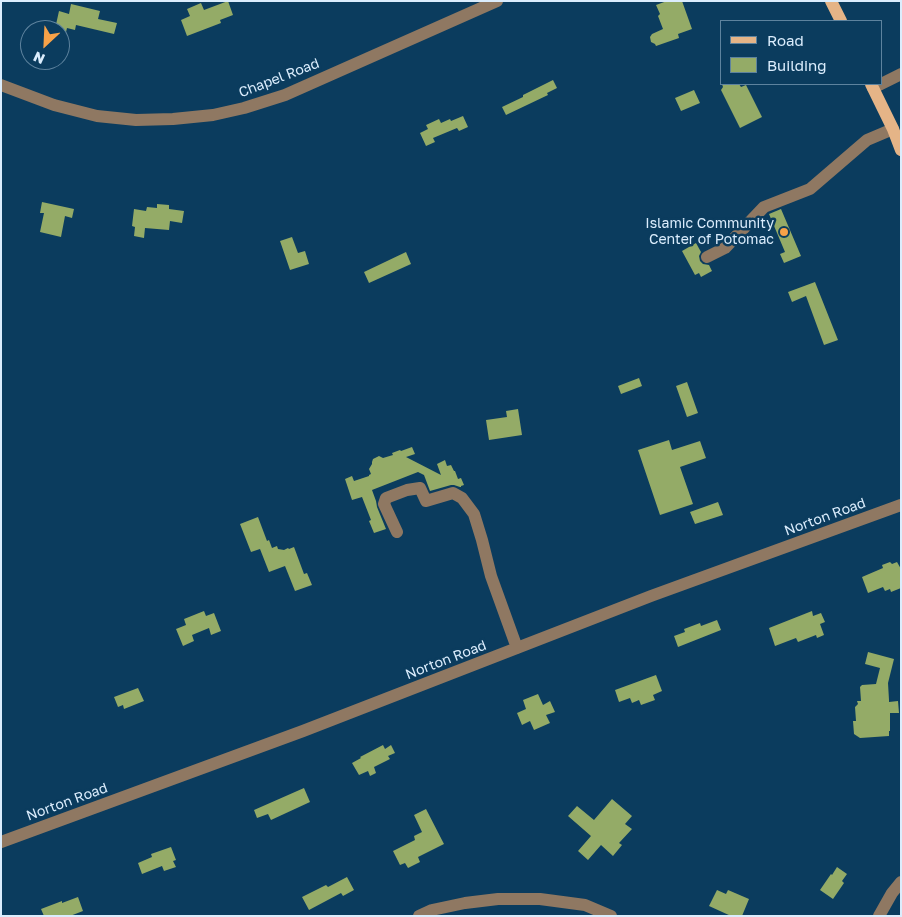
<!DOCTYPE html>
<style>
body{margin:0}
#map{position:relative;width:902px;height:917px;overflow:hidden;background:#0b3c5e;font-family:"Golos Text",sans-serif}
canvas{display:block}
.frame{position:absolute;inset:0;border:2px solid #dbedfd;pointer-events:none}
.legend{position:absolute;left:720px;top:20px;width:162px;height:65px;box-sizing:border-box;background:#0b3c5e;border:1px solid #5e839e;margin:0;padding:6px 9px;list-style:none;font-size:15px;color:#dbedfd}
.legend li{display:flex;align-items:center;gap:10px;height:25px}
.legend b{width:25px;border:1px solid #5e839e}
.north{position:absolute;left:20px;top:20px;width:50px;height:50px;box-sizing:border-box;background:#0b3c5e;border:1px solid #5e839e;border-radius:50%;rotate:205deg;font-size:14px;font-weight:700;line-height:20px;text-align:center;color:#dbedfd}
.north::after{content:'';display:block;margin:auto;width:18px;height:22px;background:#f7a248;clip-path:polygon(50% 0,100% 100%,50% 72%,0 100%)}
</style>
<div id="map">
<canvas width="902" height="917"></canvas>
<div class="frame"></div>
<ul class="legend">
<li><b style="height:6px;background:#e5b487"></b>Road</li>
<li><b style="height:14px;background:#94ab67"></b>Building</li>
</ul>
<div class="north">N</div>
</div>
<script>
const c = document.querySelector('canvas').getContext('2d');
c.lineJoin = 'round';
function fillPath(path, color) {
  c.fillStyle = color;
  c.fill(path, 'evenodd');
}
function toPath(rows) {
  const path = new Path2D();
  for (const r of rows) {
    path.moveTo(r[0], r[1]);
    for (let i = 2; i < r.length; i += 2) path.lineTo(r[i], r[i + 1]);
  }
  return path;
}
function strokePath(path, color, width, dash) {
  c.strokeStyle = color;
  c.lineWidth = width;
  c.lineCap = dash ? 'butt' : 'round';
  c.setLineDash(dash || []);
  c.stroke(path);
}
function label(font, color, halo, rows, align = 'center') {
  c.font = font + ' "Golos Text",sans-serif';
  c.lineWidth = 5;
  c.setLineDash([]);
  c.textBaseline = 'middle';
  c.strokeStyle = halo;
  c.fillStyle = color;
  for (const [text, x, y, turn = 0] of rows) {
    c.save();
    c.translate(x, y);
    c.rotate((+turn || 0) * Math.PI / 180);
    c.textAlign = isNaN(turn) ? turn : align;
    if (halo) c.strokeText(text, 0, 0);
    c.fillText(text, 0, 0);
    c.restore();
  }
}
const building = toPath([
 [228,1,233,15,220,20,221,23,187,36,181,20,190,16,187,9,201,3,204,10],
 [667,1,682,1,692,29,678,34,679,38,656,46,655,44,651,42,650,37,652,34,663,29,658,16,660,14,656,5],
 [71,4,100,11,98,19,117,23,114,34,76,25,75,30,67,28,66,32,55,29,59,11,69,14],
 [553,80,557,88,547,93,548,95,506,115,502,107,523,97,523,95],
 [722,84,739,84,741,87,746,85,762,117,740,128,721,90,723,87],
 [694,90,700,103,681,111,675,98],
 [463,116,468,127,459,131,457,128,433,138,435,142,426,146,420,133,428,129,426,125,439,119,441,123,450,119,451,121],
 [42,202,74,209,72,218,65,216,61,237,40,232,44,213,40,213],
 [157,204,169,205,169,209,184,211,182,223,170,221,169,230,145,228,144,238,134,236,135,227,132,226,134,209,146,211,147,207,157,208],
 [781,209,801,256,784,263,780,254,785,252,769,214],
 [292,237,298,253,305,251,309,264,290,270,280,241],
 [696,243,701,252,699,256,700,261,703,264,709,265,712,271,701,277,699,273,695,275,682,251],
 [406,252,411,264,369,283,364,272],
 [815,282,838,340,824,345,806,296,792,302,788,292],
 [639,378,642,386,621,394,618,386],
 [687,382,698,413,687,417,676,386],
 [518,409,522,435,489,440,486,420,507,417,506,411],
 [669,440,672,450,700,441,706,458,680,467,693,504,660,515,638,450],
 [412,447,415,454,406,457,441,475,437,464,445,460,447,466,451,465,454,471,455,471,458,479,461,478,464,485,461,486,461,487,460,487,454,485,451,485,430,491,424,475,418,472,372,490,376,501,377,507,386,529,374,533,369,521,371,520,362,497,352,500,345,479,352,476,354,481,369,476,369,475,371,474,369,469,372,464,372,462,373,459,379,456,383,458,393,455,392,453,400,450,401,451],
 [718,502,723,515,695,524,690,512],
 [258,517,267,541,269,540,272,548,277,546,278,549,284,550,288,548,289,549,294,547,304,574,307,573,312,585,295,591,285,566,269,572,260,549,251,552,240,524],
 [890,562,892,564,897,562,901,569,901,588,891,592,890,589,885,591,883,587,868,593,862,577,883,568,882,565],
 [204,611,206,616,214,613,221,631,211,635,209,628,192,635,194,641,183,646,176,629,186,625,184,619],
 [812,611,813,616,821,613,825,622,820,624,824,635,817,638,816,635,798,642,796,638,775,646,769,628],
 [717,620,721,630,678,647,674,636,685,632,684,629,700,623,701,626],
 [868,652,894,659,888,683,889,700,889,702,898,701,899,713,890,713,890,731,889,731,889,736,860,738,854,734,853,721,856,721,855,707,858,704,857,701,861,701,860,687,862,685,876,684,880,668,865,664],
 [656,675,662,691,653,695,655,700,641,705,639,700,632,703,630,698,619,702,615,690],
 [138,688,144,701,124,709,123,705,118,707,114,697],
 [538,694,543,705,550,701,555,712,546,715,550,723,534,730,530,721,522,725,517,713,526,709,523,700],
 [383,745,385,749,391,745,395,753,388,756,390,759,374,767,376,773,370,776,368,771,359,775,352,763,361,758,360,757],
 [304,788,310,802,271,820,268,814,257,818,254,810],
 [612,799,632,816,625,824,632,829,619,843,622,845,613,856,601,845,588,860,578,851,591,836,568,816,577,806,594,820],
 [426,809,444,844,418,857,420,862,408,868,405,863,400,865,393,851,415,840,414,836,422,832,414,815],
 [171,847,176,860,173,861,176,867,164,871,162,866,142,874,138,863,152,857,151,854],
 [837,867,847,874,842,881,844,883,833,899,820,890,831,874,832,875],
 [347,877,354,890,343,896,341,893,309,910,302,897,326,885,328,887],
 [717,890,726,894,728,890,749,899,742,916,731,916,709,906],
 [78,897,83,911,70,916,44,916,41,909,62,901,62,903]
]);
const minor = toPath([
 [1,85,54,105,97,116,136,120,173,119,213,115,244,108,285,95,497,1],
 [873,88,901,74],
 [707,257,725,248,764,207,810,189,867,140,893,129],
 [397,532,384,504,386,498,407,490,420,488,426,501,453,493,462,498,474,514,482,540,491,576,517,648],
 [1,842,303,731,651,596,901,505],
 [419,916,432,910,465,903,498,899,540,899,585,905,611,916],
 [879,916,892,893,901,882]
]);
const major = toPath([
 [831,1,841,21],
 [871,84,893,129,901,150]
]);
const markers = [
 [784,232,5,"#f7a248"]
];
const streetNames = [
 ["Chapel Road",279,78,-21],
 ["Norton Road",825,517,-20],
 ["Norton Road",446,660,-21],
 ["Norton Road",67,802,-20]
];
const poiNames = [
 ["Islamic Community",774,224],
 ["Center of Potomac",774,240]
];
fillPath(building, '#94ab67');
strokePath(minor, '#8f7862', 12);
strokePath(major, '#e5b487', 12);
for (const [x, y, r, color] of markers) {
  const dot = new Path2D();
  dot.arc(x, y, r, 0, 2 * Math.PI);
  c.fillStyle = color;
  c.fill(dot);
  strokePath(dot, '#0b3c5e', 2);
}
label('14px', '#dbedfd', '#0b3c5e', streetNames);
label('14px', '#dbedfd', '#0b3c5e', poiNames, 'right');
</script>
